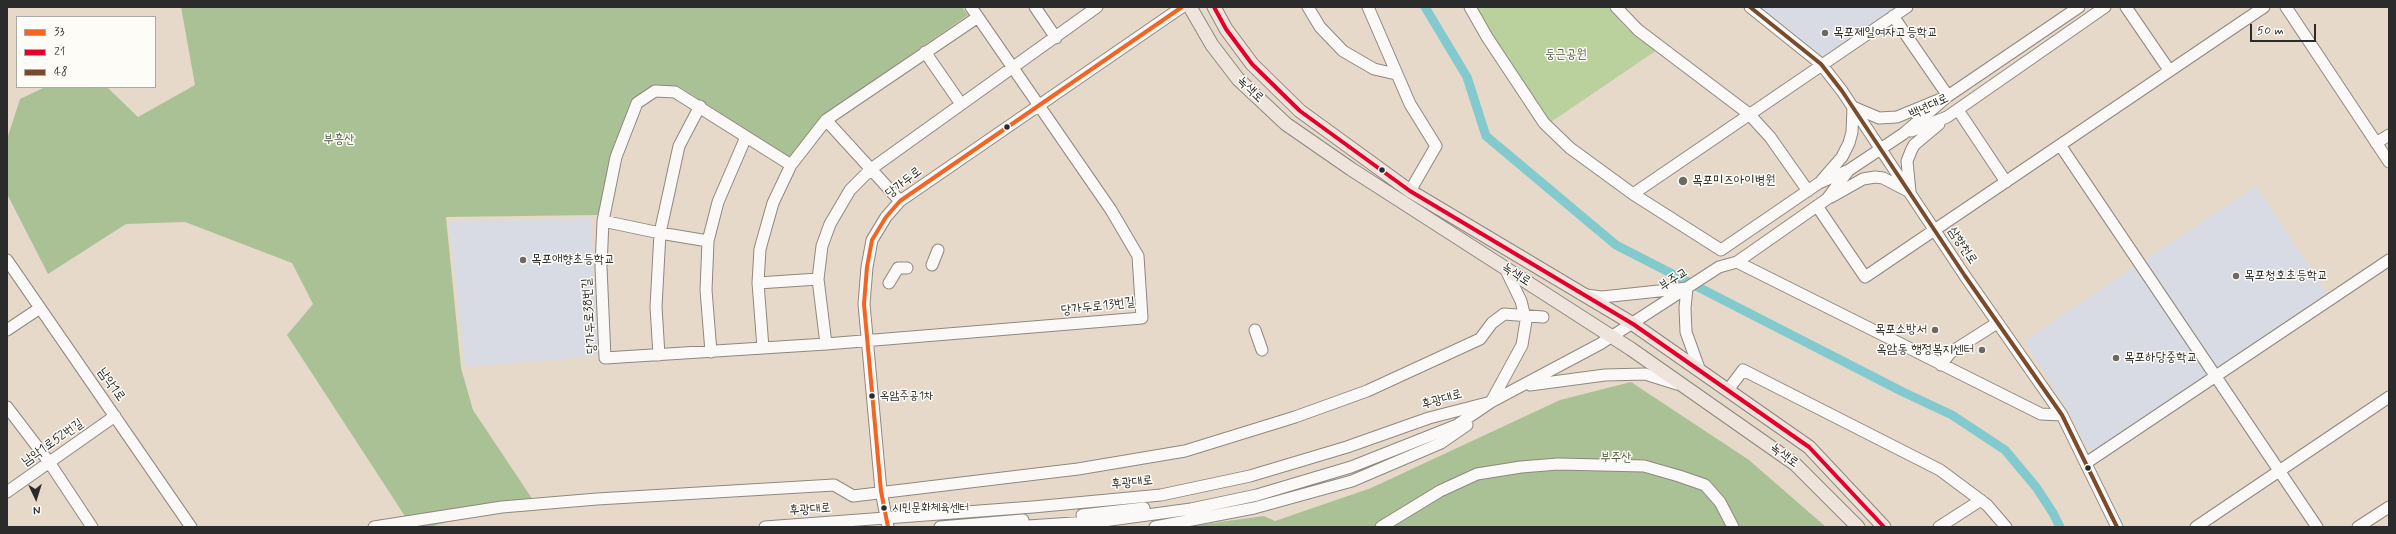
<!DOCTYPE html>
<meta charset="utf-8">
<style>
body{margin:0}
#map{position:relative;width:2396px;height:534px;overflow:hidden;background:#e7d9ca;font-family:Mynerve,sans-serif}
canvas{display:block}
.frame{position:absolute;inset:0;border:8px solid #2b2b2b;pointer-events:none}
.legend{position:absolute;left:16px;top:16px;width:140px;height:72px;box-sizing:border-box;background:#fdfcf7;border:1px solid #a9a8a5;margin:0;padding:5px 7px;list-style:none;font-size:12px;color:#2b2b2b}
.legend li{display:flex;align-items:center;gap:8px;height:20px}
.legend b{width:20px;border:1px solid #a9a8a5}
.north{position:absolute;left:16px;top:478px;width:40px;height:40px;-webkit-text-stroke:3px #fdfcf7;paint-order:stroke;rotate:176deg;font-size:11px;font-weight:700;line-height:16px;text-align:center;color:#2b2b2b}
.north::after{content:'';display:block;margin:auto;width:14px;height:18px;background:#2b2b2b;clip-path:polygon(50% 0,100% 100%,50% 72%,0 100%)}
.scale{position:absolute;left:2250px;top:24px;width:66px;height:18px;box-sizing:border-box;border:2px solid #2b2b2b;border-top:0;padding-left:5px;font-size:12px;line-height:14px;white-space:nowrap;color:#2b2b2b;-webkit-text-stroke:3px #fdfcf7;paint-order:stroke}
</style>
<div id="map">
<canvas width="2396" height="534"></canvas>
<div class="frame"></div>
<ul class="legend">
<li><b style="height:5px;background:#f26522"></b>33</li>
<li><b style="height:5px;background:#e4002b"></b>21</li>
<li><b style="height:5px;background:#7a4b2a"></b>48</li>
</ul>
<div class="north">N</div>
<div class="scale">50 m</div>
</div>
<script>
const c = document.querySelector('canvas').getContext('2d');
c.lineJoin = 'round';
function fillPath(path, color) {
  c.fillStyle = color;
  c.fill(path, 'evenodd');
}
function toPath(rows) {
  const path = new Path2D();
  for (const r of rows) {
    path.moveTo(r[0], r[1]);
    for (let i = 2; i < r.length; i += 2) path.lineTo(r[i], r[i + 1]);
  }
  return path;
}
function strokePath(path, color, width, dash) {
  c.strokeStyle = color;
  c.lineWidth = width;
  c.lineCap = dash ? 'butt' : 'round';
  c.setLineDash(dash || []);
  c.stroke(path);
}
function label(font, color, halo, rows, align = 'center') {
  c.font = font + ' Mynerve,"Poor Story",sans-serif';
  c.lineWidth = 3;
  c.setLineDash([]);
  c.textBaseline = 'middle';
  c.strokeStyle = halo;
  c.fillStyle = color;
  for (const [text, x, y, turn = 0] of rows) {
    c.save();
    c.translate(x, y);
    c.rotate((+turn || 0) * Math.PI / 180);
    c.textAlign = isNaN(turn) ? turn : align;
    if (halo) c.strokeText(text, 0, 0);
    c.fillText(text, 0, 0);
    c.restore();
  }
}
const built = toPath([
 [1758,7,1897,7,1827,56,1819,54],
 [2256,186,2327,293,2221,366,2213,364,2145,260],
 [591,218,598,356,465,367,449,221],
 [2135,266,2209,375,2096,451,2087,447,2066,407,2024,341]
]);
const green = toPath([
 [1477,7,1608,7,1627,29,1657,50,1551,122,1481,18]
]);
const forest = toPath([
 [181,7,962,7,968,15,822,116,790,158,678,86,654,86,632,99,614,151,598,215,446,217,461,368,473,410,533,500,429,527,412,527,287,335,313,304,292,263,185,222,126,224,48,274,7,194,7,139,20,99,45,87,107,87,138,117,195,85],
 [1631,382,1749,460,1826,527,1183,527,1264,516,1275,521,1371,488,1560,400]
]);
const canal = toPath([
 [1425,7,1467,77,1486,136,1616,245,1903,392,1952,415,2005,450,2036,487,2053,513,2060,527]
]);
const minor = toPath([
 [1035,7,1056,38],
 [1308,7,1320,27,1343,51,1374,69,1396,74],
 [1368,7,1410,104,1436,146,1410,191],
 [1470,7,1487,37,1544,123,1570,148,1633,194,1721,250],
 [1616,7,1638,30,1749,114,1770,137,1808,191],
 [1750,7,1821,64,1842,91,1965,276,2062,415,2117,527],
 [2126,7,2169,70],
 [2286,7,2389,162],
 [925,52,961,104],
 [1958,110,2006,182],
 [826,120,791,165,675,92,655,91,637,103,616,157,603,221,601,267,605,358,826,344,818,279,822,246,830,224,850,190,871,169,1097,7],
 [1911,131,1947,117,2105,7],
 [2376,143,2389,135],
 [2060,145,2317,527],
 [1822,180,1842,157,1849,143,1852,132,1853,107,1879,118,1897,117,1948,96,1893,16],
 [1633,194,1907,7],
 [1831,197,1863,179,1875,177,1883,178,1910,192,1907,161,1911,151,1914,145,1939,124],
 [900,201,826,120,978,17],
 [1817,206,1865,277,2264,7],
 [603,221,660,233,708,241,706,290,711,352],
 [708,241,718,202,746,137],
 [1721,250,1819,183,1849,170,1903,134,1948,96,2079,7],
 [7,260,191,527],
 [1737,262,2041,414,2062,415],
 [932,265,938,250],
 [758,283,818,279],
 [889,283,898,268,907,268],
 [1586,295,1602,297,1687,288,1685,308,1686,332,1700,371],
 [7,330,40,308],
 [1255,330,1262,350],
 [826,344,1142,318,1138,256,1111,210,971,7],
 [763,348,758,283,760,249,773,203,791,165],
 [659,355,656,307,660,233,679,146,700,106],
 [1941,365,1950,353,1997,323],
 [1530,385,1605,375,1645,374,1677,384],
 [1728,390,1743,370,1940,470,1987,505,2006,527],
 [1491,402,1600,344,1719,267,1737,262,1827,199,1848,171],
 [1491,402,1522,345,1526,321,1521,301,1505,268],
 [7,407,49,462,92,527],
 [2086,463,2389,260],
 [7,492,115,416],
 [1082,515,1144,508],
 [374,527,502,507,597,499,834,485,853,496,1078,469,1185,451,1295,417,1367,391,1480,339,1492,323,1504,314,1543,317],
 [765,527,1033,507,1161,495,1250,476,1347,447,1429,418,1491,402,1457,425,1351,467,1257,495,1191,509,1103,521,1013,527],
 [888,527,881,491,864,304,867,267,872,240,886,217,900,201,1182,7],
 [940,527,1023,520],
 [1155,527,1254,508,1352,481,1441,443,1467,425],
 [1381,527,1440,491,1477,474,1521,467,1558,464,1644,466,1679,476,1705,485,1720,502,1733,527],
 [1939,527,1981,500],
 [2196,527,2389,397],
 [2358,527,2389,507]
]);
const major = toPath([
 [1190,7,1212,45,1238,79,1286,124,1351,169,1631,349,1795,464,1858,527],
 [1214,7,1226,29,1252,64,1300,111,1410,191,1633,324,1809,447,1884,527]
]);
const bus1 = toPath([
 [888,527,881,491,864,304,867,267,872,240,886,217,900,201,1182,7]
]);
const bus2 = toPath([
 [1214,7,1226,29,1252,64,1300,111,1410,191,1633,324,1809,447,1884,527]
]);
const bus3 = toPath([
 [1750,7,1821,64,1842,91,1965,276,2062,415,2117,527]
]);
const markers = [
 [1825,33,4,"#6d6863"],
 [1007,127,3.5,"#2b2b2b"],
 [1382,170,3.5,"#2b2b2b"],
 [1683,181,5,"#6d6863"],
 [523,260,4,"#6d6863"],
 [2236,276,4,"#6d6863"],
 [1935,330,4,"#6d6863"],
 [1982,350,4,"#6d6863"],
 [2116,358,4,"#6d6863"],
 [872,396,3.5,"#2b2b2b"],
 [2088,468,3.5,"#2b2b2b"],
 [884,508,3.5,"#2b2b2b"]
];
const busNames = [
 ["옥암주공1차",880,396],
 ["시민문화체육센터",892,508]
];
const poiNames = [
 ["목포제일여자고등학교",1833,33],
 ["목포미즈아이병원",1692,181],
 ["목포애향초등학교",531,260],
 ["목포청호초등학교",2244,276],
 ["목포소방서",1927,330,"right"],
 ["옥암동 행정복지센터",1974,350,"right"],
 ["목포하당중학교",2124,358]
];
const parkNames = [
 ["둥근공원",1566,55],
 ["부흥산",339,140],
 ["부주산",1616,458]
];
const streetNames = [
 ["녹색로",1250,90,44],
 ["백년대로",1929,107,-25],
 ["당가두로",904,183,-38],
 ["삼향천로",1962,246,57],
 ["녹색로",1516,275,33],
 ["부주교",1674,280,-33],
 ["당가두로13번길",1098,307,-7],
 ["당가두로38번길",590,316,-94],
 ["남악1로",111,385,55],
 ["후광대로",1442,400,-16],
 ["남악1로52번길",53,443,-35],
 ["녹색로",1784,456,37],
 ["후광대로",1132,483,-6],
 ["후광대로",810,510,-4]
];
fillPath(built, '#d8dae4');
fillPath(green, '#bad09d');
fillPath(forest, '#aac195');
strokePath(canal, '#82cace', 9);
strokePath(minor, '#8e8880', 13);
strokePath(major, '#8e8880', 15);
strokePath(minor, '#fbf9f7', 11);
strokePath(major, '#eee4dc', 13);
strokePath(bus1, '#f26522', 4);
strokePath(bus2, '#e4002b', 4);
strokePath(bus3, '#7a4b2a', 4);
for (const [x, y, r, color] of markers) {
  const dot = new Path2D();
  dot.arc(x, y, r, 0, 2 * Math.PI);
  c.fillStyle = color;
  c.fill(dot);
  strokePath(dot, '#fdfcf7', 1.5);
}
label('12px', '#2b2b2b', '#fdfcf7', busNames, 'left');
label('13px', '#2b2b2b', '#fdfcf7', poiNames, 'left');
label('13px', '#4b5a42', '#fdfcf7', parkNames);
label('13px', '#2b2b2b', '#fdfcf7', streetNames);
</script>
